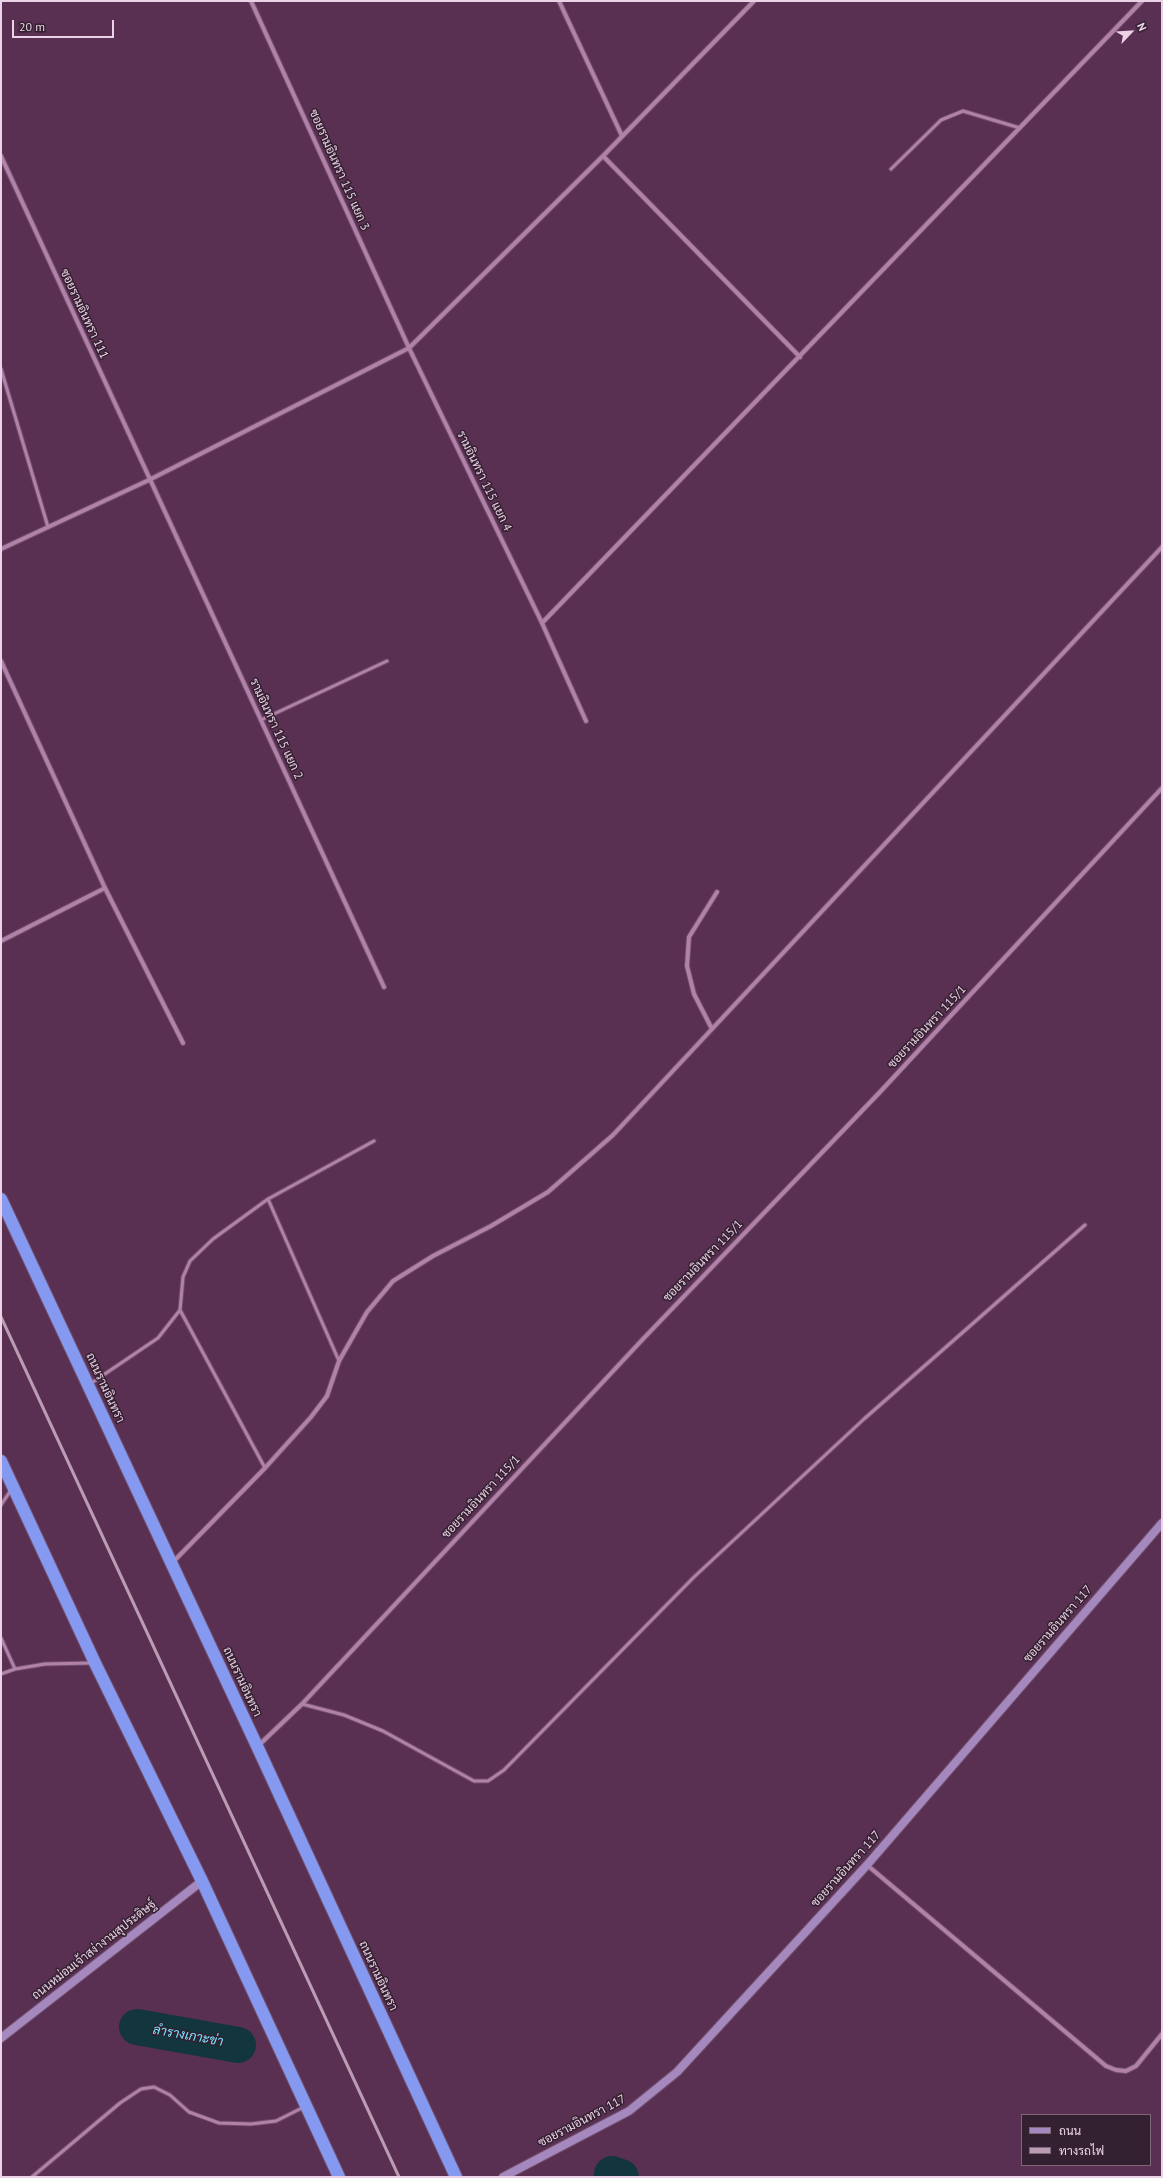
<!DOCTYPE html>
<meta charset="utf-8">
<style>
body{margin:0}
#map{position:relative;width:1163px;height:2178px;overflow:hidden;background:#593052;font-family:"PT Sans",Sarabun,sans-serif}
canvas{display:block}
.frame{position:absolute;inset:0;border:2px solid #ebd2e6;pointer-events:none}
.legend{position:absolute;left:1021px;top:2114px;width:130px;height:52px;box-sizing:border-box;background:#332030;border:1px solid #7d6779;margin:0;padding:5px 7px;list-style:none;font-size:12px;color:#ebd2e6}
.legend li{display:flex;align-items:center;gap:8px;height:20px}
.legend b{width:20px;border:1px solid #7d6779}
.north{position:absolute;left:1111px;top:12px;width:40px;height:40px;-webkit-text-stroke:3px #332030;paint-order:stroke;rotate:65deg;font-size:11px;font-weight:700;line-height:16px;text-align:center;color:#ebd2e6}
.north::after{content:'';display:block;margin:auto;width:14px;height:18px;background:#ebd2e6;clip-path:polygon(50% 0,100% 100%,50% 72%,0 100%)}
.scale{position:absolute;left:12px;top:20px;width:102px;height:18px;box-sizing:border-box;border:2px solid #ebd2e6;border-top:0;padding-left:5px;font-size:12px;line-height:14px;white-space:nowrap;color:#ebd2e6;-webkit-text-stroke:3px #332030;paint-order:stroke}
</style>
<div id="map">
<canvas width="1163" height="2178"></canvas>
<div class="frame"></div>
<ul class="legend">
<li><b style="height:5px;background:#a488be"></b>ถนน</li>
<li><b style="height:5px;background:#ba9cb4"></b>ทางรถไฟ</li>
</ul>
<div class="north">N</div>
<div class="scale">20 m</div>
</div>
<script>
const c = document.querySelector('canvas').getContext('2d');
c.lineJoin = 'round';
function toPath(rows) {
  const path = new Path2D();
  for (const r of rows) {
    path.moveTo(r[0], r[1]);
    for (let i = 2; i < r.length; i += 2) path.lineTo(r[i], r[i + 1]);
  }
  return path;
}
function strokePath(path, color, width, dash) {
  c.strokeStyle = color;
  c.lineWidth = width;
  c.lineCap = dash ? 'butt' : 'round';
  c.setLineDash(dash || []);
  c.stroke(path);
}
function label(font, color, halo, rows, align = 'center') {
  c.font = font + ' "PT Sans",Sarabun,sans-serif';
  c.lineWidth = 3;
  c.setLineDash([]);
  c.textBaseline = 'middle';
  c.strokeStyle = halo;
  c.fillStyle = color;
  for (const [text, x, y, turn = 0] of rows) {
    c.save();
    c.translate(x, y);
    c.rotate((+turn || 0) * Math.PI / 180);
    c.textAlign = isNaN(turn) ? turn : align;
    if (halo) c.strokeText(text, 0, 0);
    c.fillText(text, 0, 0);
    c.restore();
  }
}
const canal = toPath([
 [137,2027,238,2045],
 [612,2174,621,2177]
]);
const lane = toPath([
 [891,169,941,120,963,111,1020,128],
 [1,369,48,527],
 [261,720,387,661],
 [268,1199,339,1361],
 [180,1310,265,1468],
 [90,1384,158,1338,180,1310,183,1277,190,1261,213,1239,268,1199,374,1141],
 [1,1505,11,1490],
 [1,1638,15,1669],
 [1,1674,15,1669,45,1664,91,1663],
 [302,1704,344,1715,383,1731,474,1781,488,1781,504,1770,694,1577,864,1419,1085,1225],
 [32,2177,120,2103,141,2089,154,2087,170,2095,189,2112,219,2123,251,2124,276,2121,304,2107]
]);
const street = toPath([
 [251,1,409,348,542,623,586,721],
 [559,1,622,136],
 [1,156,384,987],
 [603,156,800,357],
 [1,549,149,480,409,348,603,156,754,1],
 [542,623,1142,1],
 [1,661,105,888,183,1043],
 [1,941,105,888],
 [712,1029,694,994,687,966,689,937,717,892],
 [172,1563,265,1468,311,1417,327,1396,339,1361,367,1312,393,1281,433,1256,491,1226,548,1192,613,1135,1162,547],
 [259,1745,302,1704,643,1339,880,1092,1162,788],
 [867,1865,1106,2066,1116,2070,1126,2071,1136,2066,1162,2034]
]);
const secondary = toPath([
 [1,2038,202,1881],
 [503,2177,629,2111,677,2072,867,1865,1162,1523]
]);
const highway = toPath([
 [1,1199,257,1746,456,2177],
 [1,1461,95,1663,202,1881,339,2177]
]);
const rail = toPath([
 [1,1317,399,2177]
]);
const streetNames = [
 ["ซอยรามอินทรา 115 แยก 3",339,170,66],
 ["ซอยรามอินทรา 111",84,314,65],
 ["รามอินทรา 115 แยก 4",484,481,64],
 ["รามอินทรา 115 แยก 2",276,729,65],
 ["ซอยรามอินทรา 115/1",927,1027,-47],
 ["ซอยรามอินทรา 115/1",703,1261,-46],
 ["ถนนรามอินทรา",105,1388,65],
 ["ซอยรามอินทรา 115/1",481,1497,-47],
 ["ซอยรามอินทรา 117",1058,1624,-49],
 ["ถนนรามอินทรา",242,1682,65],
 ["ซอยรามอินทรา 117",846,1869,-48],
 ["ถนนหม่อมเจ้าสง่างามสุประดิษฐ์",94,1950,-38],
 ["ถนนรามอินทรา",378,1976,65],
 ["ซอยรามอินทรา 117",582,2121,-28]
];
const waterNames = [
 ["ลำรางเกาะข่า",188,2036,10]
];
strokePath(canal, '#13353d', 36);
strokePath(lane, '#714e6c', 5);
strokePath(street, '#714e6c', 6);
strokePath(secondary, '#714e6c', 10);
strokePath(highway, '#714e6c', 14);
strokePath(lane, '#b181a8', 3);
strokePath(street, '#b181a8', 4);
strokePath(secondary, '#a488be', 8);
strokePath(highway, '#8699f1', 12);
strokePath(rail, '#ba9cb4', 3);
label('12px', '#ebd2e6', '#332030', streetNames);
label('italic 13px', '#76e5fd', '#332030', waterNames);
</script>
